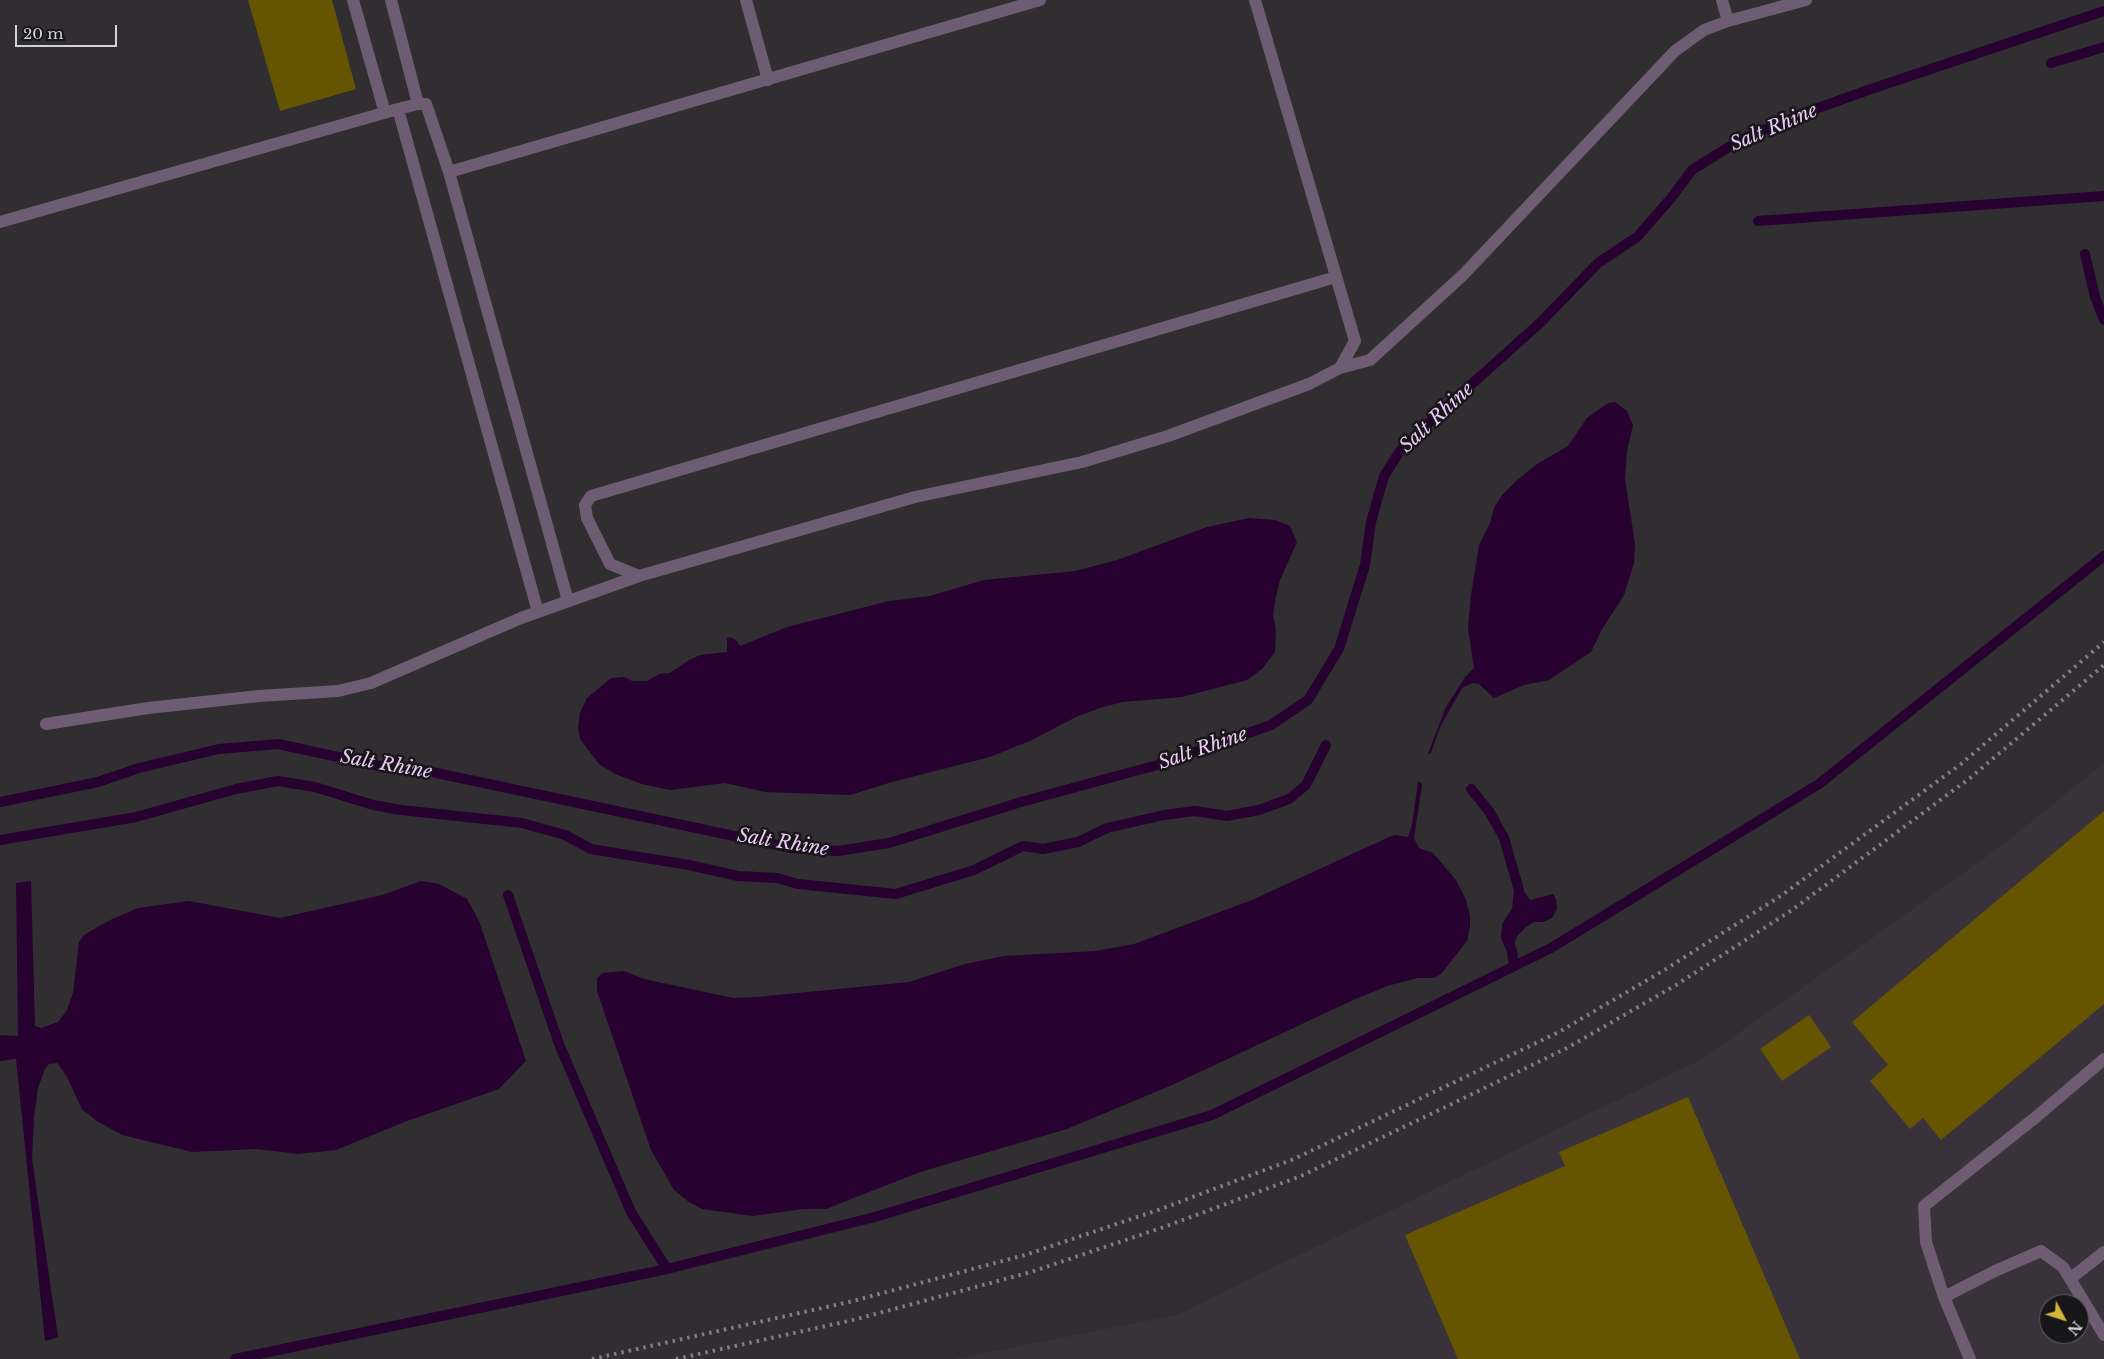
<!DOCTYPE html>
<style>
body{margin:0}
#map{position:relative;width:2104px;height:1359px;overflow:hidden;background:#302e31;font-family:"Libre Baskerville",serif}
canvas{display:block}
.north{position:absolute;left:2039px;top:1294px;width:50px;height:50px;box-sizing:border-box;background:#171618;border:1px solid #636163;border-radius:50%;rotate:130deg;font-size:14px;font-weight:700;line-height:20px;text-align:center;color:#d4d2d4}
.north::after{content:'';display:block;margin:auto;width:18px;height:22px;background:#d3b635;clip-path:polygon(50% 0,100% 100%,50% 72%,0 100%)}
.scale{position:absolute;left:15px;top:25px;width:102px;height:22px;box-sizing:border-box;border:2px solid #d4d2d4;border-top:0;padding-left:6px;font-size:15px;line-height:18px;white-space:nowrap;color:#d4d2d4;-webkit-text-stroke:4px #171618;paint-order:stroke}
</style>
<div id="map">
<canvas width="2104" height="1359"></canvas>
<div class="north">N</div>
<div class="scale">20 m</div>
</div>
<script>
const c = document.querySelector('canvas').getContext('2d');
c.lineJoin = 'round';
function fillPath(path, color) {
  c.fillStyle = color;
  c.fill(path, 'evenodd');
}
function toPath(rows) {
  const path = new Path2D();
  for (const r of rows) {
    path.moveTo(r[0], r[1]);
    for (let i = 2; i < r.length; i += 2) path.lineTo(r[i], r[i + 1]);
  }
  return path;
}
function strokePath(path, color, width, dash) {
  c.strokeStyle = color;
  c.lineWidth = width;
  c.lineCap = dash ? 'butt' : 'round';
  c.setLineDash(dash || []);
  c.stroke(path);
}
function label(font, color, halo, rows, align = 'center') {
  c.font = font + ' "Libre Baskerville",serif';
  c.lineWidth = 5;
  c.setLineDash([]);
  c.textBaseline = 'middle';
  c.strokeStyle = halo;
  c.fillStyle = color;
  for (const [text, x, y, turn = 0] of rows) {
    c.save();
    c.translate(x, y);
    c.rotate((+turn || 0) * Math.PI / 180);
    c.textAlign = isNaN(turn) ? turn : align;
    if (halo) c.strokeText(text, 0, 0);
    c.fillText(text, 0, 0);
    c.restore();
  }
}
const built = toPath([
 [2104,763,2104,1359,954,1359,1176,1315,1704,1058,2001,846],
 [2049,1304,2079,1304,2079,1334,2049,1334]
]);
const water = toPath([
 [1615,402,1627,411,1633,425,1627,451,1625,479,1635,544,1634,563,1624,595,1601,631,1591,652,1549,680,1524,685,1494,698,1479,684,1473,683,1462,688,1441,725,1431,753,1428,754,1445,709,1465,677,1474,668,1468,628,1471,595,1479,545,1490,523,1494,508,1502,495,1517,480,1537,464,1568,446,1587,418,1608,403],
 [1249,518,1275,520,1290,526,1297,542,1280,580,1276,596,1273,615,1276,629,1275,652,1262,669,1247,680,1182,697,1122,702,1100,708,1076,717,1032,740,990,757,892,782,850,795,765,792,725,783,670,790,642,784,615,774,599,764,580,739,578,728,580,713,587,698,611,678,624,677,632,681,647,681,659,674,670,673,689,660,700,655,727,652,727,638,730,637,736,640,740,646,787,627,889,601,930,596,984,580,1075,571,1117,560,1207,527],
 [1418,782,1421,782,1422,785,1414,838,1419,848,1433,853,1456,880,1466,900,1470,916,1470,926,1467,941,1441,974,1434,978,1418,978,1387,986,1351,1001,1172,1085,1067,1129,920,1172,826,1209,803,1209,753,1216,702,1209,689,1202,674,1190,651,1150,597,991,597,978,603,973,624,971,644,979,733,998,757,997,909,982,965,964,1004,956,1096,951,1134,944,1252,900,1389,837,1395,835,1408,837,1412,825],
 [31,881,35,1026,41,1028,58,1022,67,1010,73,993,79,942,84,935,108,921,138,908,189,901,280,918,382,895,421,881,439,884,467,899,479,921,526,1061,499,1089,407,1121,336,1150,298,1154,256,1149,192,1152,122,1135,97,1121,82,1109,66,1075,57,1063,49,1064,45,1069,38,1088,34,1117,32,1159,58,1337,45,1341,16,1059,0,1061,0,1035,18,1036,16,883],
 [1518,887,1522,888,1530,900,1553,894,1556,899,1557,909,1552,918,1543,922,1534,922,1526,927,1517,936,1512,951,1506,937,1507,926,1517,910]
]);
const stream = toPath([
 [2051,63,2104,47],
 [1758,221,2104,196],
 [2085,254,2095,297,2104,320],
 [1471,789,1489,811,1504,838,1519,890,1517,910,1507,926,1506,937,1512,951,1514,966],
 [0,802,98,782,139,768,219,749,278,744,394,769,413,768,791,848,838,851,889,843,1021,802,1161,764,1271,725,1308,700,1339,649,1365,565,1371,522,1384,476,1400,451,1424,427,1541,322,1598,263,1637,237,1672,197,1692,170,1740,140,1804,113,1871,89,2104,11],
 [0,840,136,817,236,789,278,781,315,787,373,805,401,810,522,823,565,835,591,849,689,865,738,876,777,878,798,884,896,894,974,870,1023,846,1043,849,1078,842,1107,828,1164,815,1195,811,1227,816,1259,810,1289,799,1306,785,1326,745],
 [508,895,559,1044,631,1212,667,1269],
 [235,1359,667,1269,875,1217,1212,1115,1551,948,1819,784,2104,556]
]);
const building = toPath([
 [248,0,332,0,356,89,280,111],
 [2104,811,2104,1004,1941,1140,1923,1118,1910,1129,1870,1081,1888,1065,1852,1022],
 [1809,1015,1831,1047,1782,1081,1760,1049],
 [1688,1097,1800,1359,1458,1359,1405,1235,1565,1166,1559,1152]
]);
const lane = toPath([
 [353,0,385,113],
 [391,0,418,104],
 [746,0,768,80],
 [1255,0,1355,341,1340,368],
 [1722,0,1728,21],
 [398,109,538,612],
 [449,172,1040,0],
 [0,222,398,109,418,104,426,104,449,172,568,601],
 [639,576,610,564,587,518,585,505,591,496,1336,277],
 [46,724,148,708,259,696,338,691,371,683,521,618,639,576,915,497,1082,462,1168,436,1309,384,1340,368,1370,360,1463,275,1675,51,1704,30,1728,21,1806,0],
 [2070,1279,2104,1252],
 [1944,1297,1995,1271,2041,1251,2063,1267,2104,1335],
 [1970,1359,1944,1297,1926,1242,1924,1206,2036,1117,2104,1059]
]);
const rail = toPath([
 [592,1359,849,1302,1025,1255,1158,1210,1294,1159,1559,1032,1666,969,1782,895,1961,764,2104,642],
 [676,1359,853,1320,1031,1272,1164,1227,1301,1176,1433,1113,1567,1048,1676,985,1792,910,1970,778,2104,665]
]);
const waterNames = [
 ["Salt Rhine",1774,128,-23],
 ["Salt Rhine",1437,418,-43],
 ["Salt Rhine",1203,749,-19],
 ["Salt Rhine",386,765,10],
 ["Salt Rhine",783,843,9]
];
fillPath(built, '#39323b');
fillPath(water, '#270130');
strokePath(stream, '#270130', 10);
fillPath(building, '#650');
strokePath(lane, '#6e5c73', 12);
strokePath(rail, '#817f81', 4, [2.5, 5]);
label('italic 19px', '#eec9f8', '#171618', waterNames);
</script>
